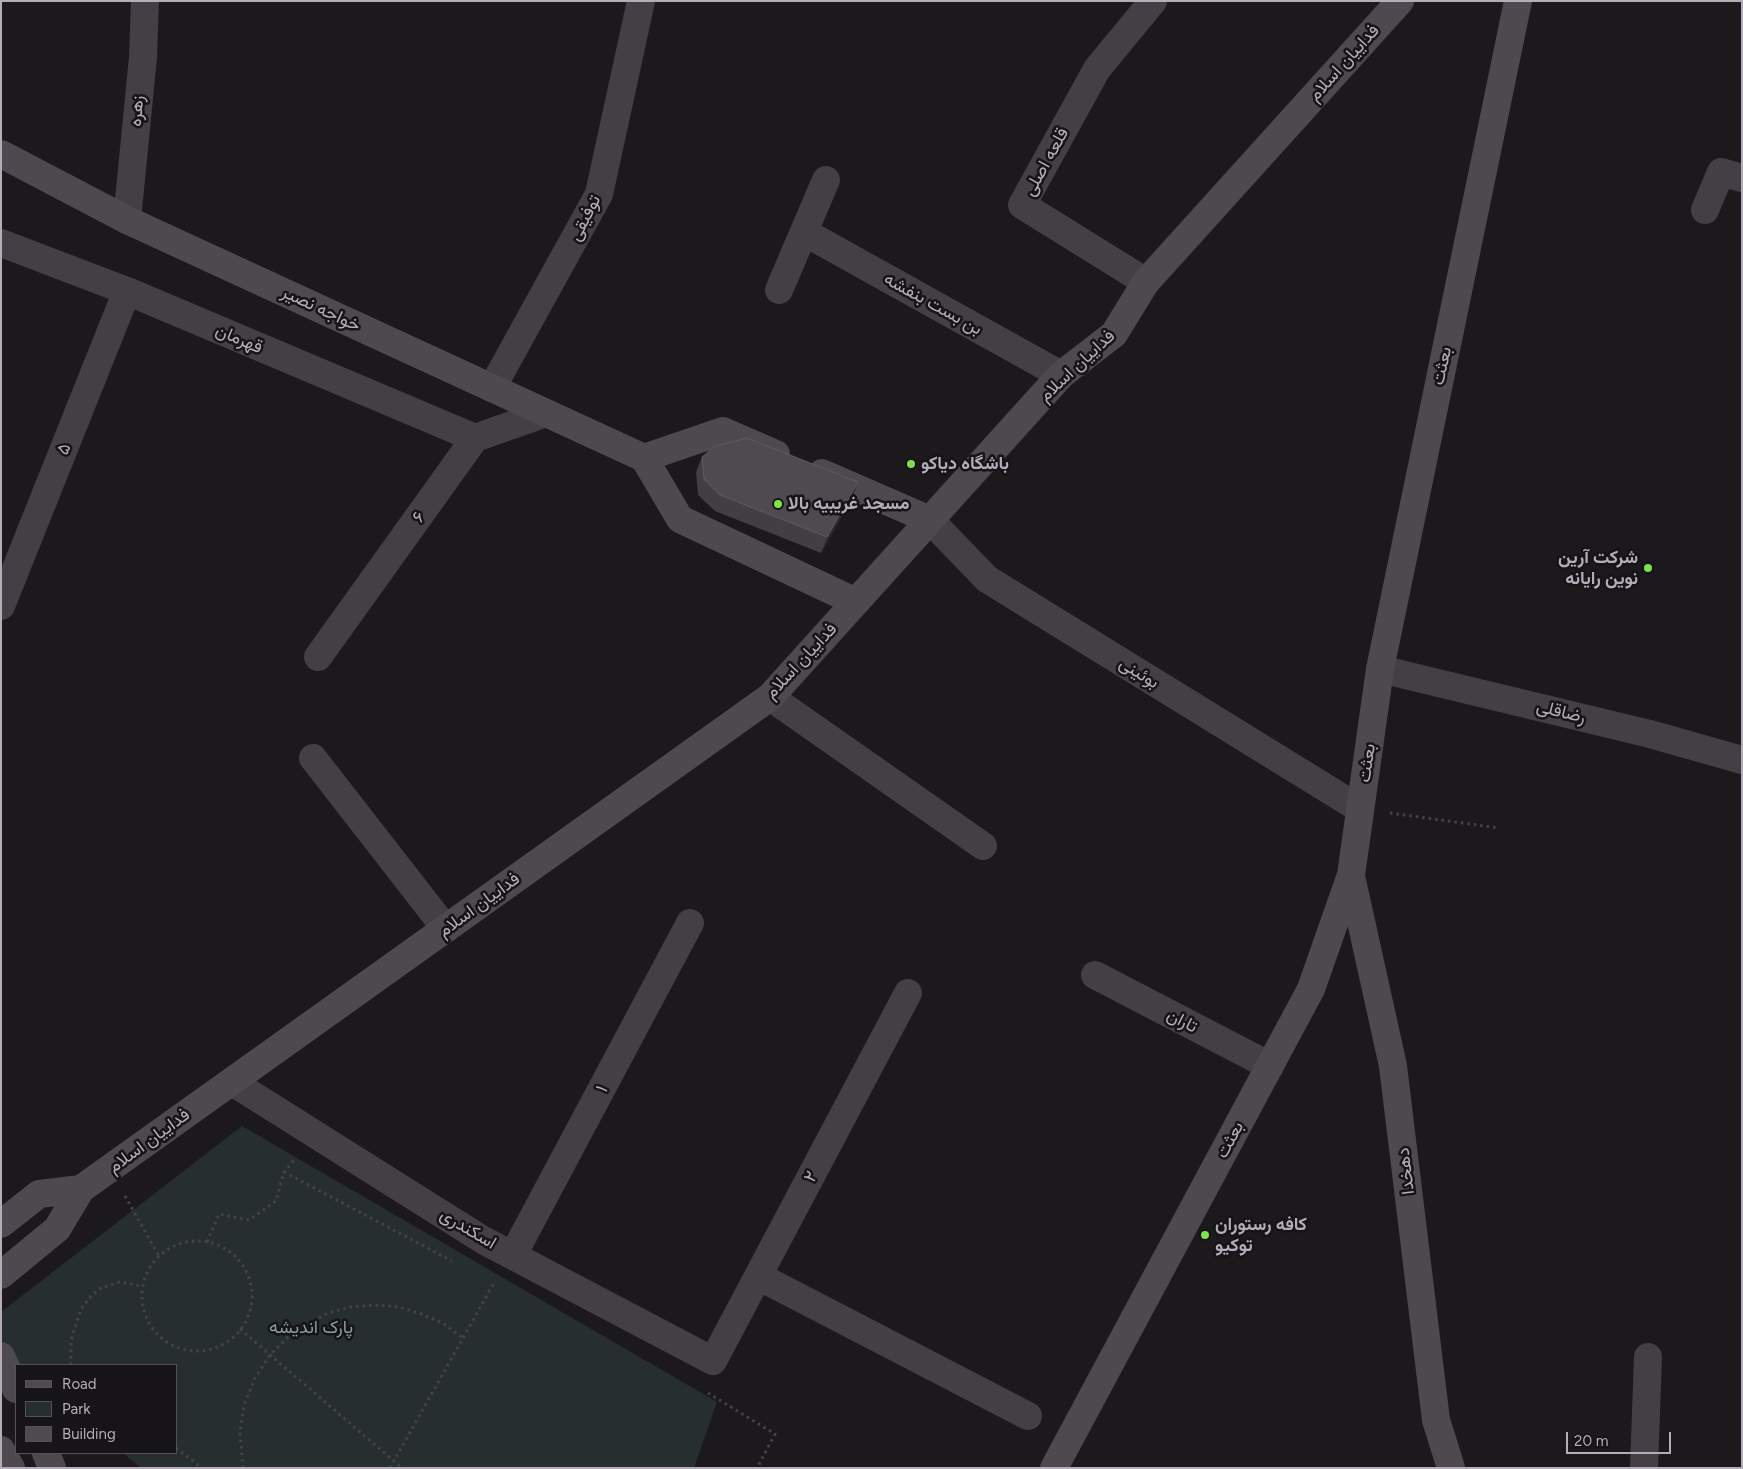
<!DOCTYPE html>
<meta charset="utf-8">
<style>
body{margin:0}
#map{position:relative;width:1743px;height:1469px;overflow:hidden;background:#1b191b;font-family:Figtree,sans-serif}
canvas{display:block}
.frame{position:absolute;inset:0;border:2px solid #b5acb9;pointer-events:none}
.legend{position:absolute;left:15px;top:1364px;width:162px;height:90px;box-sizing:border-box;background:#161416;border:1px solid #565157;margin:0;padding:6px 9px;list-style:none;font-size:15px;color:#b5acb9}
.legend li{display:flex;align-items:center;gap:10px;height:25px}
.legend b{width:25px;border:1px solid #565157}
.scale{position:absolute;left:1566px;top:1432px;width:105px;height:22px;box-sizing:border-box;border:2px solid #b5acb9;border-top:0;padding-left:6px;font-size:15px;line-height:18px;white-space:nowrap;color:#b5acb9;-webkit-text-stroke:4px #161416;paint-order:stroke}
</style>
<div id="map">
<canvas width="1743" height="1469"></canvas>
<div class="frame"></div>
<ul class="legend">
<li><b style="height:6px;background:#4e484f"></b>Road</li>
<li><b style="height:14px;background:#272e2f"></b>Park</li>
<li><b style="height:14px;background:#4f4a50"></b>Building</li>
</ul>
<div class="scale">20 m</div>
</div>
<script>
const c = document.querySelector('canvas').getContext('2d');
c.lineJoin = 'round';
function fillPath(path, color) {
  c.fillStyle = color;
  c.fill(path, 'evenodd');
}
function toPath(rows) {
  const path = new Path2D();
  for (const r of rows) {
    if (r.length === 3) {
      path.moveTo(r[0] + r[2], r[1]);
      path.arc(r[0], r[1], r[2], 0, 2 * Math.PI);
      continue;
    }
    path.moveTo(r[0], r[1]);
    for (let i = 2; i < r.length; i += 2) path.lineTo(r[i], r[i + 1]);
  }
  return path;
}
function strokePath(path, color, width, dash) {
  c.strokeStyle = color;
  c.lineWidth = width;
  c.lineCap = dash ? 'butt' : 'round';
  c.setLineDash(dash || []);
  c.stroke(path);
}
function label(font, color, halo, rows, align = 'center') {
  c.font = font + ' Figtree,Vazirmatn,sans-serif';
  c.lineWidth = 5;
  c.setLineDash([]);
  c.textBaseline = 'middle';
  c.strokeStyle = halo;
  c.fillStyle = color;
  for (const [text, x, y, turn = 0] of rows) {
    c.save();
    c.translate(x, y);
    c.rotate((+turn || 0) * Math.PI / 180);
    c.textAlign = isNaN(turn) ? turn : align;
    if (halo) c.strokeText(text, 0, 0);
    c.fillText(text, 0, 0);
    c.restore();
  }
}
const green = toPath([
 [242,1126,717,1402,694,1468,141,1468,123,1453,176,1453,176,1365,17,1365,1,1353,1,1312]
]);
const path = toPath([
 [1390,813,1499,828],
 [284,1172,452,1261],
 [125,1196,159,1256],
 [197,1296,55],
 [207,1242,219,1214,249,1220,276,1201,284,1172,295,1159],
 [240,1329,402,1468],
 [71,1365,71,1340,81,1309,91,1296,101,1288,119,1282,143,1286],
 [708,1393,775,1434,757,1468],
 [176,1448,202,1468],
 [243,1468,240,1432,244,1405,255,1378,270,1355,287,1338,307,1324,328,1313,351,1307,375,1305,399,1307,422,1314,444,1324,463,1338],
 [390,1468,495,1281]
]);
const street = toPath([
 [1705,210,1721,172,1742,178],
 [127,220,143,57,145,1],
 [804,232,1061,375],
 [1,243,127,291,475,438],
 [1146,282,1022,205,1097,69,1153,1],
 [779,290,826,180],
 [492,388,599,194,641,1],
 [930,520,987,579,1360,809],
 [1,606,127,291],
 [318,657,475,438,546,413],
 [1380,669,1650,734,1742,760],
 [770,697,983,846],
 [313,758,446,929],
 [1095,975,1270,1066],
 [232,1082,483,1240,713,1361,908,993],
 [513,1255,690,923],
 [758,1276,1028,1416],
 [1644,1468,1648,1357]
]);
const secondary = toPath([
 [1,154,127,220,644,458],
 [644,458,723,431,776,454],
 [644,458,680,519,856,602],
 [822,473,930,520],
 [1351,876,1393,1066,1436,1420,1451,1468],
 [1,1224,39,1194,81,1189],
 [1,1275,57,1229,81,1189,770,697,1061,375,1114,334,1146,282,1400,1],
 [1,1356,16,1389],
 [1,1450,11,1468],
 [46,1453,52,1468],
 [1054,1468,1311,989,1351,875,1380,669,1518,1]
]);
const wall = toPath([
 [702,457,858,482,852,498,821,553,715,511,698,495,696,472]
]);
const shadedWall = toPath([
 [858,482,852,498,821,553,827,537]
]);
const building = toPath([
 [747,438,858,482,827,537,720,495,704,479,702,457,715,446,747,438]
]);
const markers = [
 [911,464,5,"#7ce249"],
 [778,504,5,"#7ce249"],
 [1648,568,5,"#7ce249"],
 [1205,1235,5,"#7ce249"]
];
const streetNames = [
 ["فداییان اسلام",1344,63,-48],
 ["زهره",137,111,-85],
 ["قلعه اصلی",1046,162,-61],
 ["توفیقی",585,218,-63],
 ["بن بست بنفشه",933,304,29],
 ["خواجه نصیر",321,309,25],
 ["قهرمان",239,339,23],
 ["فداییان اسلام",1077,366,-43],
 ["بعثت",1442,366,-78],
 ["۵",64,449,-68],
 ["۶",419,517,-54],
 ["فداییان اسلام",801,661,-47],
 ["بوئینی",1139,673,32],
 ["رضاقلی",1561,712,14],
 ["بعثت",1367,763,-82],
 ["فداییان اسلام",479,905,-36],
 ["تاران",1182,1021,27],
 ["۱",602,1089,-62],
 ["بعثت",1230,1140,-62],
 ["فداییان اسلام",149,1141,-36],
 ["دهخدا",1406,1171,-97],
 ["۲",811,1177,-62],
 ["اسکندری",468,1229,31]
];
const poiNames = [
 ["باشگاه دیاکو",921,464],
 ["مسجد غریبیه بالا",788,504],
 ["شرکت آرین",1638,558,"right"],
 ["نوین رایانه",1638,579,"right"],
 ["کافه رستوران",1215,1225],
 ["توکیو",1215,1246]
];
const parkNames = [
 ["پارک اندیشه",311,1328]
];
fillPath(green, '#272e2f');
strokePath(path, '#474248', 3, [2.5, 4]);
strokePath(street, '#443f44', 28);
strokePath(secondary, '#4e484f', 28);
fillPath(wall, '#433e43');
fillPath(shadedWall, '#2e2a2e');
fillPath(building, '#4f4a50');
strokePath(building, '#5f5960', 1);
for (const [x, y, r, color] of markers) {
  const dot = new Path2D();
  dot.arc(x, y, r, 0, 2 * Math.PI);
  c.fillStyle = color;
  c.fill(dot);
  strokePath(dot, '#161416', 2);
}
label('18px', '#b5acb9', '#161416', streetNames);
label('bold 18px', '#b5acb9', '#161416', poiNames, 'left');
label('18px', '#85a0a2', '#161416', parkNames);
</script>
